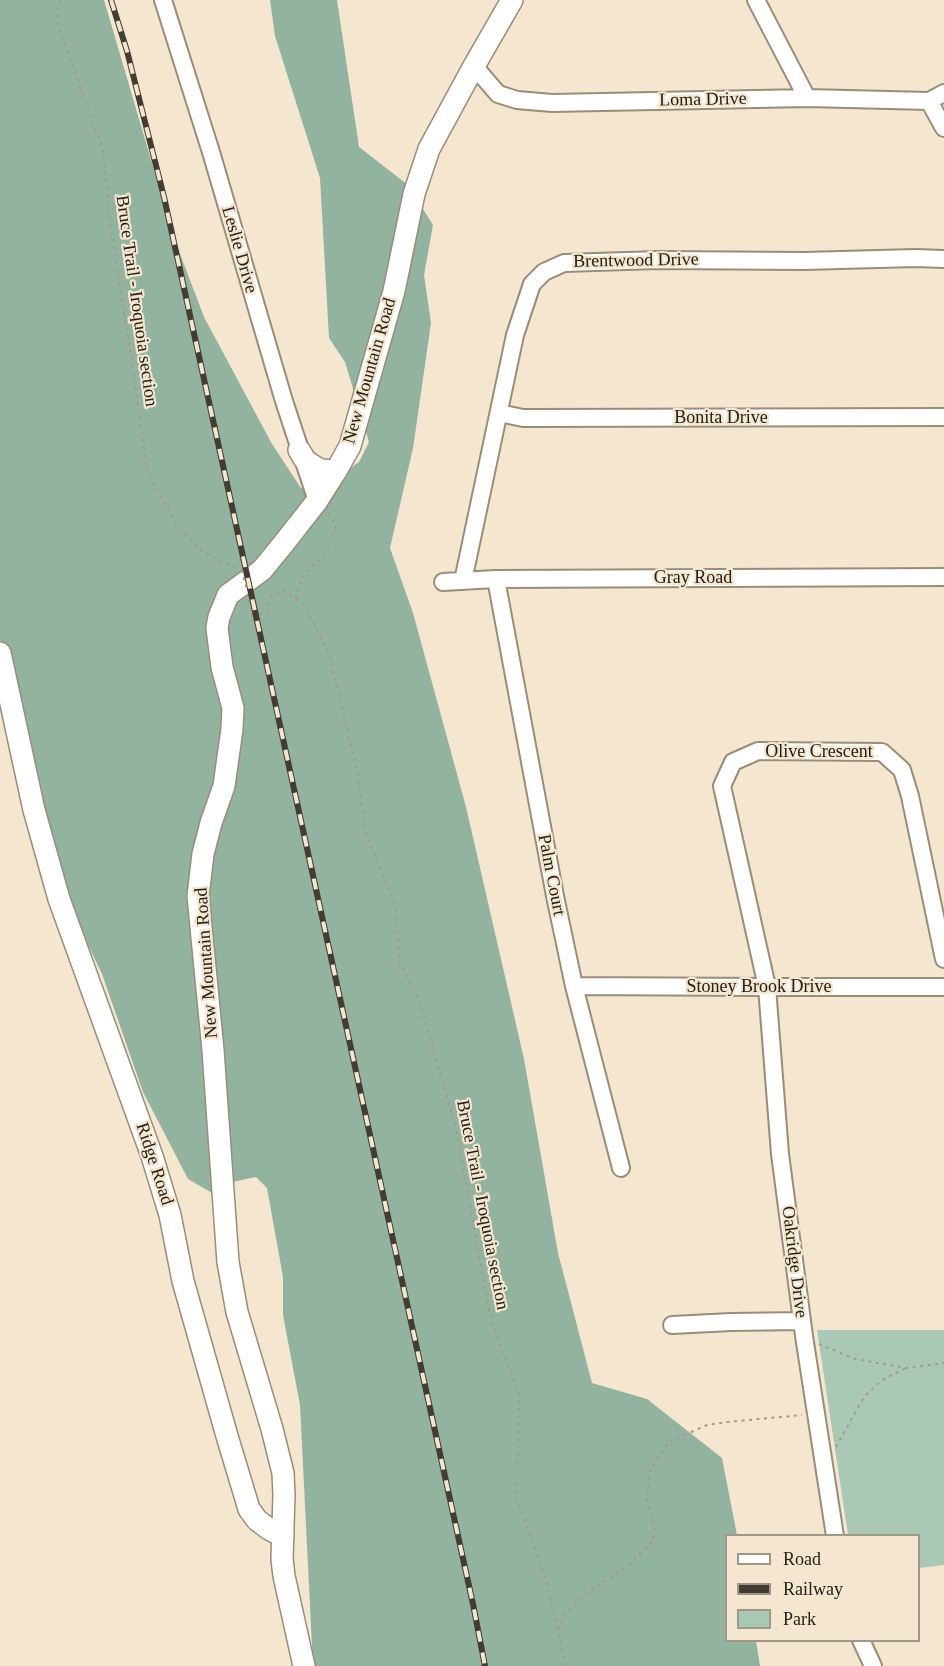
<!DOCTYPE html>
<style>
body{margin:0}
#map{position:relative;width:944px;height:1666px;overflow:hidden;background:#f4e6cf;font-family:Georgia,serif}
canvas{display:block}
.legend{position:absolute;left:725px;top:1534px;width:195px;height:108px;box-sizing:border-box;background:#f4e6cf;border:2px solid #a19786;margin:0;padding:8px 10px;list-style:none;font-size:18px;color:#252018}
.legend li{display:flex;align-items:center;gap:12px;height:30px}
.legend b{width:30px;border:2px solid #a19786}
</style>
<div id="map">
<canvas width="944" height="1666"></canvas>
<ul class="legend">
<li><b style="height:8px;background:#fff"></b>Road</li>
<li><b style="height:8px;background:#433c32"></b>Railway</li>
<li><b style="height:16px;background:#aac8b6"></b>Park</li>
</ul>
</div>
<script>
const c = document.querySelector('canvas').getContext('2d');
c.lineJoin = 'round';
function fillPath(path, color) {
  c.fillStyle = color;
  c.fill(path, 'evenodd');
}
function toPath(rows) {
  const path = new Path2D();
  for (const r of rows) {
    path.moveTo(r[0], r[1]);
    for (let i = 2; i < r.length; i += 2) path.lineTo(r[i], r[i + 1]);
  }
  return path;
}
function strokePath(path, color, width, dash) {
  c.strokeStyle = color;
  c.lineWidth = width;
  c.lineCap = dash ? 'butt' : 'round';
  c.setLineDash(dash || []);
  c.stroke(path);
}
function label(font, color, halo, rows, align = 'center') {
  c.font = font + ' Georgia,serif';
  c.lineWidth = 4.5;
  c.setLineDash([]);
  c.textBaseline = 'middle';
  c.strokeStyle = halo;
  c.fillStyle = color;
  for (const [text, x, y, turn = 0] of rows) {
    c.save();
    c.translate(x, y);
    c.rotate((+turn || 0) * Math.PI / 180);
    c.textAlign = isNaN(turn) ? turn : align;
    if (halo) c.strokeText(text, 0, 0);
    c.fillText(text, 0, 0);
    c.restore();
  }
}
const green = toPath([
 [817,1330,944,1330,944,1565,919,1568,918,1536,848,1535]
]);
const forest = toPath([
 [0,0,104,0,174,238,204,317,272,444,301,488,320,489,359,462,369,442,345,362,329,338,320,178,275,36,270,0,337,0,359,147,408,185,433,225,424,275,431,323,413,448,390,548,413,613,466,807,524,1059,558,1253,592,1383,647,1399,722,1458,737,1535,726,1536,726,1640,756,1641,760,1666,313,1666,300,1405,283,1315,283,1277,267,1188,256,1177,232,1182,212,1193,188,1179,143,1092,102,974,43,850,0,640]
]);
const path = toPath([
 [60,0,57,22,103,150,110,222,133,371,147,472,176,523,203,552,236,568],
 [296,599,302,577,327,552,336,526,328,513],
 [249,600,252,615,262,614,268,610,270,599,272,595,285,591,304,605,329,653,357,770,366,834,396,907,399,961,419,1000,456,1128,489,1311,502,1351,519,1394,517,1499,545,1577,566,1666],
 [819,1344,855,1359,906,1368,944,1363],
 [836,1447,864,1397,882,1380,906,1368],
 [558,1630,565,1615,590,1591,627,1567,653,1541,655,1528,647,1501,650,1469,669,1442,707,1425,727,1422,802,1415]
]);
const minor = toPath([
 [163,0,211,152,284,401,317,501],
 [756,0,807,98],
 [474,66,498,94,517,100,552,103,807,98,929,101,944,93],
 [929,101,944,128],
 [499,413,523,418,944,417],
 [496,579,555,896,574,986,621,1168],
 [463,581,515,335,532,284,544,272,564,263,658,260,804,261,915,258,944,259],
 [443,582,496,579,944,577],
 [574,986,767,987,944,987],
 [672,1325,731,1322,802,1321],
 [835,1536,804,1336,780,1154,767,987,722,786,733,762,758,751,882,752,902,770,910,796,944,959],
 [861,1640,873,1666]
]);
const major = toPath([
 [299,450,305,460,315,467,321,470,336,471],
 [0,653,34,810,59,899,152,1156,170,1215,183,1281,227,1436,246,1499,249,1509,257,1520,269,1529,283,1536],
 [304,1666,284,1576,282,1559,284,1495,283,1473,272,1429,237,1312,228,1262,213,1050,198,896,203,854,211,823,224,786,232,729,233,708,222,667,217,628,219,617,228,595,262,570,284,543,317,501,336,471,350,446,394,291,414,194,429,149,474,66,512,0]
]);
const rail = toPath([
 [111,0,127,51,164,197,473,1604,485,1666]
]);
const pathBridge = toPath([
 [242,570,247,591]
]);
const streetNames = [
 ["Loma Drive",703,100,-1],
 ["Leslie Drive",239,250,74],
 ["Brentwood Drive",636,261,-1],
 ["Bruce Trail - Iroquoia section",136,301,82],
 ["New Mountain Road",370,371,-74],
 ["Bonita Drive",721,418],
 ["Gray Road",693,578],
 ["Olive Crescent",819,752],
 ["Palm Court",551,875,79],
 ["New Mountain Road",207,963,-94],
 ["Stoney Brook Drive",759,987],
 ["Ridge Road",154,1164,72],
 ["Bruce Trail - Iroquoia section",482,1205,79],
 ["Oakridge Drive",794,1262,83]
];
fillPath(green, '#aac8b6');
fillPath(forest, '#91b39f');
strokePath(minor, '#9a8d78', 20);
strokePath(major, '#9a8d78', 24);
strokePath(path, '#a49a88', 2, [3, 4.5]);
strokePath(minor, '#fff', 16);
strokePath(major, '#fff', 21);
strokePath(rail, '#433c32', 6);
strokePath(rail, '#f4e6cf', 4, [11]);
strokePath(pathBridge, '#a49a88', 2, [3, 4.5]);
label('18px', '#252018', '#f4e6cf', streetNames);
</script>
